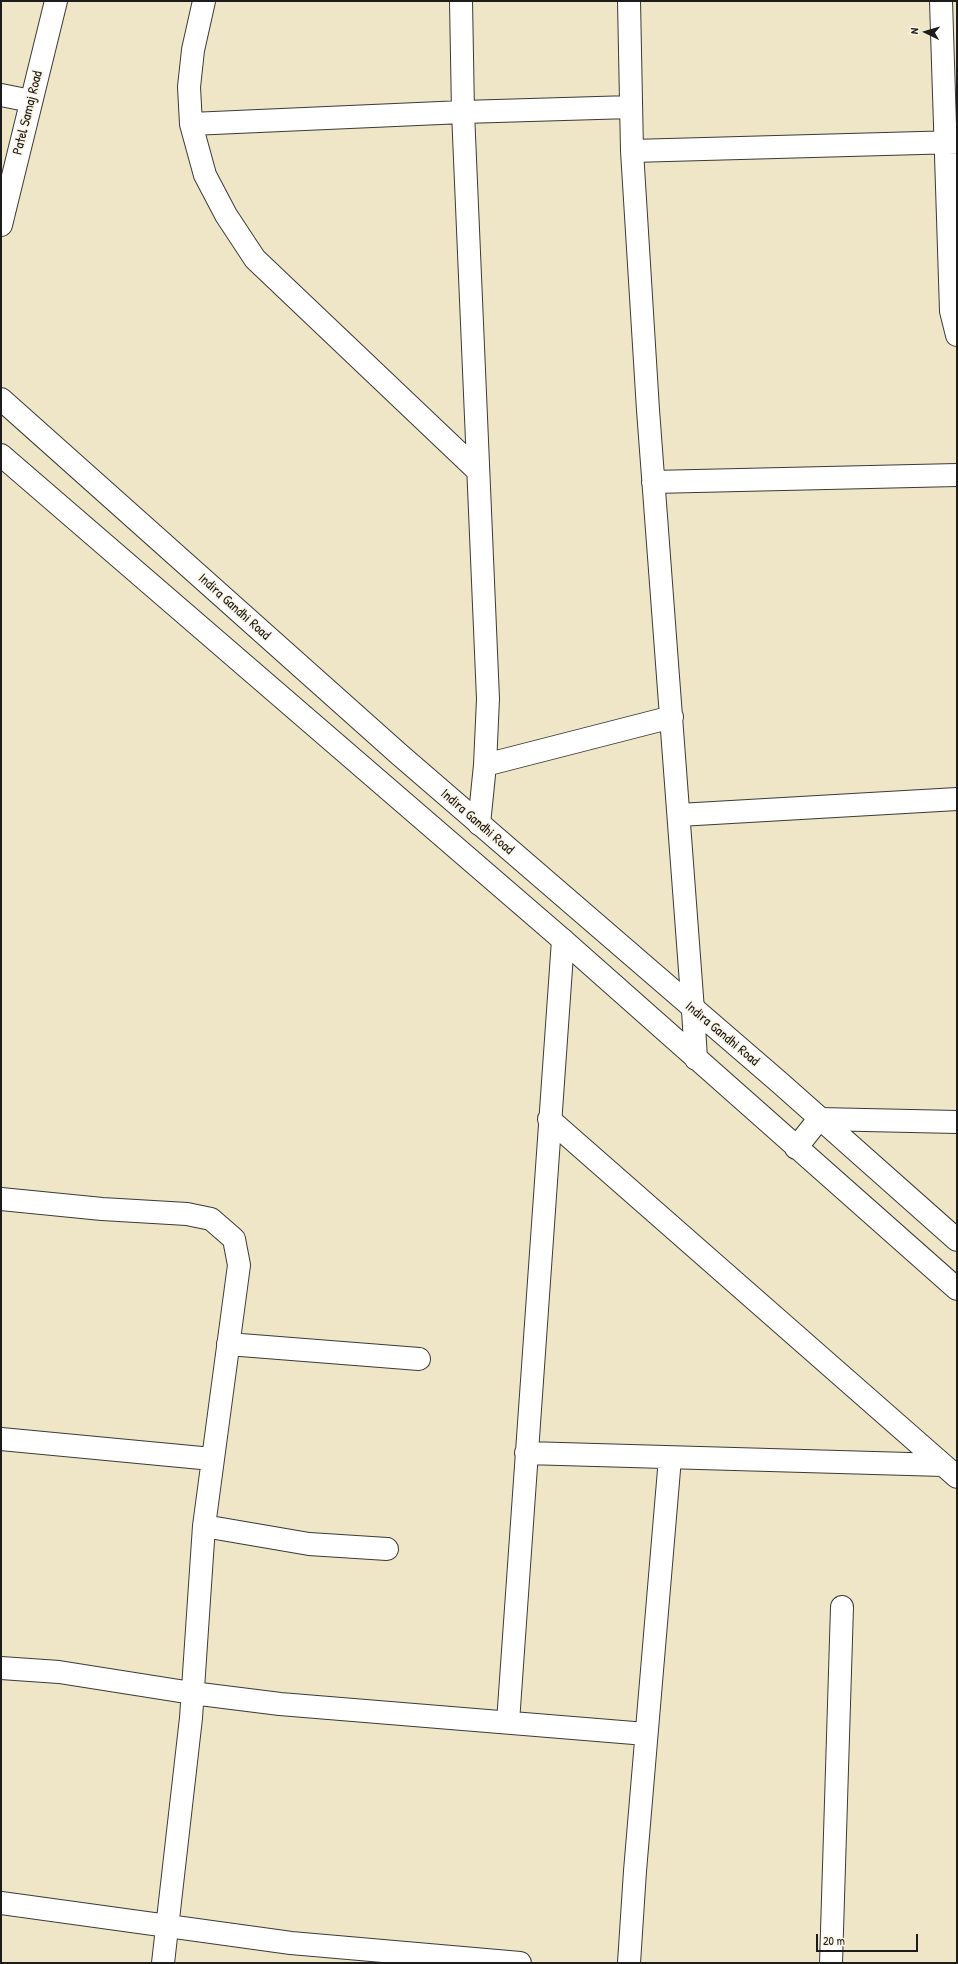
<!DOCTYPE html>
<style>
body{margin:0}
#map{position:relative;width:958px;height:1964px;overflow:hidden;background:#eee6c7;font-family:"Patrick Hand",sans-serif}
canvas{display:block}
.frame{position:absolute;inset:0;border:2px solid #1c1c1c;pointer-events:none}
.north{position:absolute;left:906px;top:12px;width:40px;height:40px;-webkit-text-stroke:3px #fcf5e5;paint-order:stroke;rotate:275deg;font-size:11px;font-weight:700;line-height:16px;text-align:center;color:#1c1c1c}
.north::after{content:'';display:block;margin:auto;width:14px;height:18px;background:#1c1c1c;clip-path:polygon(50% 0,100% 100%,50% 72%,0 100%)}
.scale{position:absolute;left:816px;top:1934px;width:102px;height:18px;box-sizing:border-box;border:2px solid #1c1c1c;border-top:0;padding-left:5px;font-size:12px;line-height:14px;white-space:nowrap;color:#1c1c1c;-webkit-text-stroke:3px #fcf5e5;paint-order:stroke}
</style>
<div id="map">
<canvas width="958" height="1964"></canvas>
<div class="frame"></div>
<div class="north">N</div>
<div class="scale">20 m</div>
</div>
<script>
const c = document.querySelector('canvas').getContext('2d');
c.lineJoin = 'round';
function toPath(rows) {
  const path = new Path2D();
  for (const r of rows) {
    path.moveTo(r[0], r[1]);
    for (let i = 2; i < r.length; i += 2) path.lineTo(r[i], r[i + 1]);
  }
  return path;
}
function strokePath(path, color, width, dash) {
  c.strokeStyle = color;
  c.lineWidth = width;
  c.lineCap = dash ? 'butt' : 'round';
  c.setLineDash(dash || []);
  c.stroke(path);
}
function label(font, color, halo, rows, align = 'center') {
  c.font = font + ' "Patrick Hand",sans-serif';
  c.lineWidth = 3;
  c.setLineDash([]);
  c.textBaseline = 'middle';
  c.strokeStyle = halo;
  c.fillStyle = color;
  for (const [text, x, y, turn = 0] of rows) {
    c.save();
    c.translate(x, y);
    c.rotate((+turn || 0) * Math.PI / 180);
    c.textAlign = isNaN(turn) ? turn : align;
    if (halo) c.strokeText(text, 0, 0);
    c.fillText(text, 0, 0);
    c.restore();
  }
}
const minor = toPath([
 [204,1,193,50,189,87,191,124,205,175,226,215,255,259,477,470],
 [461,1,463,112,488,699,485,765,479,824],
 [629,1,632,151,648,410,693,1010],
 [941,1,951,311,957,335],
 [1,95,31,101],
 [191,124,463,112,631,107],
 [632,151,957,142],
 [653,482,957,475],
 [485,765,672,717],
 [679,815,957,799],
 [549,1119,957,1477],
 [819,1119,957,1122],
 [1,1199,102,1209,187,1214,211,1219,234,1239,239,1265,204,1526,191,1718,163,1963],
 [228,1344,419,1359],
 [1,1439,212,1459],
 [526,1453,943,1465],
 [204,1526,309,1544,387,1549],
 [1,1668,59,1672,192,1693,280,1704,646,1734],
 [508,1722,563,940],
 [1,1903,291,1943,520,1963],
 [629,1963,635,1871,670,1458],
 [831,1963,842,1607]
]);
const tertiary = toPath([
 [1,225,56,1]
]);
const secondary = toPath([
 [1,399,400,755,779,1082,957,1240],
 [1,455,563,940,957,1289],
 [693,1010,696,1059],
 [796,1148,819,1119]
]);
const streetNames = [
 ["Patel Samaj Road",28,113,-76],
 ["Indira Gandhi Road",234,607,42],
 ["Indira Gandhi Road",477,822,41],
 ["Indira Gandhi Road",722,1034,40]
];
strokePath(minor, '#3c3a36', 24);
strokePath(tertiary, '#3c3a36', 24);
strokePath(secondary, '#3c3a36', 24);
strokePath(minor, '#fff', 22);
strokePath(tertiary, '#fff', 22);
strokePath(secondary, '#fff', 22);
label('14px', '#1c1c1c', '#fcf5e5', streetNames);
</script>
